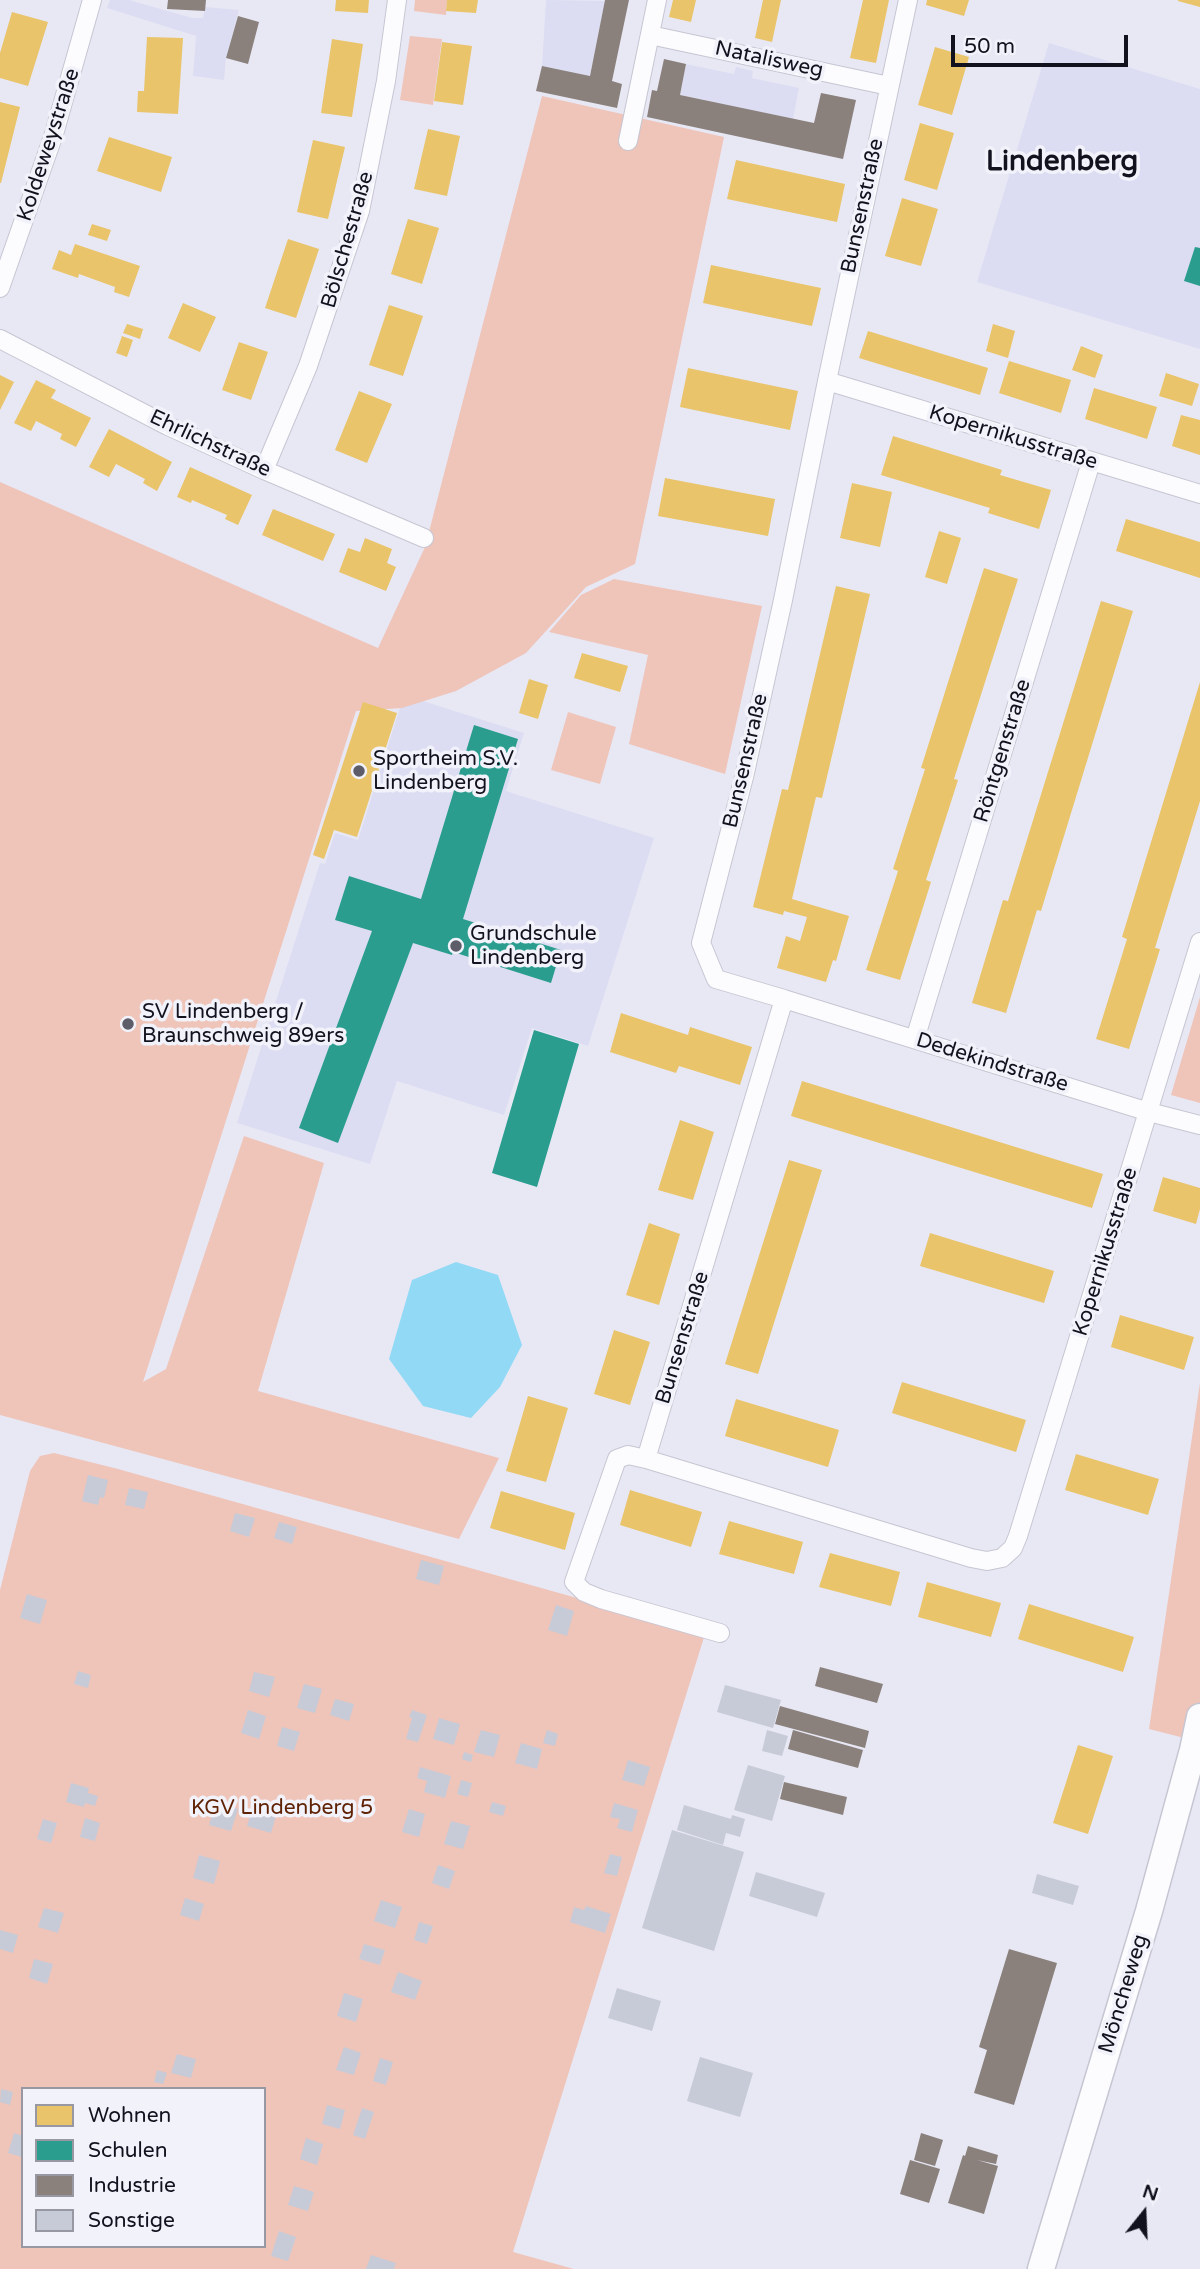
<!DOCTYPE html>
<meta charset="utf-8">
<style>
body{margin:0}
#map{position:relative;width:1200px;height:2269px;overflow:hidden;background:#e8e8f5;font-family:"Varela Round",sans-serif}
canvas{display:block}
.legend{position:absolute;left:21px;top:2087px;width:245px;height:161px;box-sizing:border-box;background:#f1f2fa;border:2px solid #9898a2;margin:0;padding:9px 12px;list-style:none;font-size:21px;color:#12121f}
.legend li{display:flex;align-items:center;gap:14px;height:35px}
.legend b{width:35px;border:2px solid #9898a2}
.north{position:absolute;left:1109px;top:2178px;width:70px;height:70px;-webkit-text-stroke:5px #f1f2fa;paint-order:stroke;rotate:18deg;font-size:19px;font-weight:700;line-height:28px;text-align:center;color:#12121f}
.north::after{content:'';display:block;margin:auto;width:24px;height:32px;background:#12121f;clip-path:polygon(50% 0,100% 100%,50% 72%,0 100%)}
.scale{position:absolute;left:951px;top:35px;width:177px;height:32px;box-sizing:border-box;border:4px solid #12121f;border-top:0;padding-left:9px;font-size:21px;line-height:24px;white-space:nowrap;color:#12121f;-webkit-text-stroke:5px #f1f2fa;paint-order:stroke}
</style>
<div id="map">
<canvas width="1200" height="2269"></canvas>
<ul class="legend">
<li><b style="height:19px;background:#e9c46a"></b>Wohnen</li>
<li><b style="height:19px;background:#2a9d8f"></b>Schulen</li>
<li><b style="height:19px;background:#8a817c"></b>Industrie</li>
<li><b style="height:19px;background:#c7cbd7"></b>Sonstige</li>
</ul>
<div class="north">N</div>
<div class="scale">50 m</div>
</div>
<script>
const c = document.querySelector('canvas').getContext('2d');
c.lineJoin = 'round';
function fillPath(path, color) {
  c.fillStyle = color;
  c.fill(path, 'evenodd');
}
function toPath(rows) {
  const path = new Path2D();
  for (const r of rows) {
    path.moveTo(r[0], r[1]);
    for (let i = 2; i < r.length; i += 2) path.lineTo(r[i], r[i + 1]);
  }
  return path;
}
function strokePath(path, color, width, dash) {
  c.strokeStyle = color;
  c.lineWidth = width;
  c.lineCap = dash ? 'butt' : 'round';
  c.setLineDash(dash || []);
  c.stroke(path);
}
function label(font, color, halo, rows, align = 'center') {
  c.font = font + ' "Varela Round",sans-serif';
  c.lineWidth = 7;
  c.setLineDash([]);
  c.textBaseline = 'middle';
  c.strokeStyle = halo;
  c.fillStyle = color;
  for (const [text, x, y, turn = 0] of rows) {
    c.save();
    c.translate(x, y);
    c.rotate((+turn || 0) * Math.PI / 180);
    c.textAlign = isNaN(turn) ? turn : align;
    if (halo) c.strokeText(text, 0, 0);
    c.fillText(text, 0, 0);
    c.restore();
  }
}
const built = toPath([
 [110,0,129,0,192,18,203,18,205,7,239,10,226,58,224,80,193,76,196,36,107,8],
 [546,0,605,1,590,76,542,66],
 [1049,43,1200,89,1200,349,977,282],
 [686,64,734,74,736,67,753,71,752,78,799,88,793,119,680,95],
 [404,695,524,733,506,791,654,838,588,1046,532,1028,504,1115,397,1081,370,1164,237,1123,320,863,325,864,335,833,358,840]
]);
const green = toPath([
 [415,0,447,0,446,15,414,11],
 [410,36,442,39,433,105,400,100],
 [542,96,724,137,635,564,586,587,526,653,456,691,402,708,356,711,143,1382,166,1369,244,1136,324,1163,258,1391,499,1458,459,1539,0,1415,0,482,378,648,425,547],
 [614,579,762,606,725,774,629,744,648,655,549,632,581,595],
 [568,712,616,727,600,784,551,770],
 [1200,997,1200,1103,1171,1095],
 [1200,1383,1200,1742,1149,1729],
 [54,1453,118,1469,705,1634,513,2252,574,2269,0,2269,0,1590,30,1471,40,1456],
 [23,2089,264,2089,264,2246,23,2246]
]);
const water = toPath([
 [456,1262,498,1275,522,1345,500,1387,471,1418,423,1406,389,1359,412,1280]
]);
const homes = toPath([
 [336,0,369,0,368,13,335,11],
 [447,0,478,0,476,13,446,11],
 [673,0,696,0,691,22,669,17],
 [763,0,781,0,772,42,755,38],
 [863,0,889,0,876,63,850,58],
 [927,0,969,0,964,16,926,5],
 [1178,0,1200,0,1200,7,1178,1],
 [12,12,48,22,28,86,0,78,0,53],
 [147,37,183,38,178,114,137,112,138,91,144,91],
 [332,39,363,44,352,117,321,113],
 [442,42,472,46,463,105,434,101],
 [935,47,969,57,952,115,918,105],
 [0,102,20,107,1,183,0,183],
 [920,123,954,133,937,190,904,180],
 [428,129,460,136,447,196,414,189],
 [109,137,172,157,161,192,97,171],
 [313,140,345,147,328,219,297,212],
 [736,160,845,184,837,222,727,199],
 [902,198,938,209,921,266,885,256],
 [408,219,439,228,422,284,391,274],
 [92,224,111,230,107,241,88,235],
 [288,239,319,249,296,318,265,308],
 [75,244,140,266,129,297,114,292,115,287,79,274,78,278,52,269,59,250,71,255],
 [711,265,821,288,812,326,703,303],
 [183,303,216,317,200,352,168,338],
 [389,305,423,316,403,376,369,365],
 [127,324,143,329,140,339,123,333],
 [993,324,1015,331,1008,358,986,351],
 [868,331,988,368,980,395,859,358],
 [122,336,133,340,127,357,116,353],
 [239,342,268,352,251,400,222,390],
 [1081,346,1103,355,1095,378,1072,370],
 [1009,361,1071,380,1061,413,999,393],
 [688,368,798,391,790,430,680,407],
 [1166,373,1199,384,1192,406,1159,396],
 [0,375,14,382,0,410],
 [36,380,56,390,51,398,91,418,76,447,60,439,62,434,36,421,31,431,14,423],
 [1094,388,1157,407,1147,439,1085,419],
 [359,391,392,404,367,463,335,450],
 [1181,415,1200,420,1200,455,1172,446],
 [109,429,172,462,157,491,143,483,145,479,116,464,109,477,89,467],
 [893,436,1002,470,1000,475,1051,490,1039,529,988,513,990,508,881,475],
 [190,467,252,495,238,525,225,519,227,515,192,500,191,503,177,497],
 [665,478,775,499,768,536,658,516],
 [852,483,892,492,880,547,840,538],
 [273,509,335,534,323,561,262,535],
 [1126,519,1200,542,1200,578,1116,551],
 [939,531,961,538,947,584,925,577],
 [365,538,392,549,387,563,396,567,386,591,339,572,348,548,360,552],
 [984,568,1018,579,954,779,958,780,926,880,931,882,900,980,866,970,898,871,893,869,925,769,921,768],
 [836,586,870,594,822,798,816,797,792,899,849,916,836,961,833,960,826,982,777,968,786,936,800,941,807,917,784,911,783,915,753,907,782,789,788,790],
 [1101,601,1133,611,1041,911,1037,910,1006,1013,972,1003,1003,900,1008,901],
 [582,653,628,666,620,692,574,678],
 [529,679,548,685,538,719,519,713],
 [1200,682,1200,801,1155,948,1160,949,1129,1049,1096,1039,1127,939,1122,937],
 [363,702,397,713,357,837,334,830,324,859,313,855],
 [621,1013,688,1035,690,1027,752,1047,740,1085,679,1066,676,1073,610,1052],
 [802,1081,1103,1174,1092,1208,791,1116],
 [680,1120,714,1132,693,1200,658,1190],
 [789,1160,822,1170,758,1374,725,1364],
 [1163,1177,1200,1188,1200,1209,1196,1224,1153,1211],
 [649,1223,680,1234,659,1305,626,1295],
 [930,1233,1054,1271,1044,1303,920,1266],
 [1120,1315,1194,1337,1184,1370,1111,1347],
 [614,1330,650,1342,630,1405,594,1394],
 [902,1382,1026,1420,1016,1452,892,1413],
 [528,1396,568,1408,546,1482,506,1471],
 [736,1399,839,1430,828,1467,725,1436],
 [1076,1454,1159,1479,1148,1515,1065,1490],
 [630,1490,702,1512,691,1547,620,1525],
 [501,1491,575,1513,565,1550,490,1528],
 [729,1521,803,1542,794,1574,719,1554],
 [830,1553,900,1572,891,1606,819,1587],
 [927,1582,1001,1603,991,1637,918,1617],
 [1029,1604,1134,1637,1123,1672,1018,1639],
 [1078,1745,1113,1756,1088,1834,1053,1823]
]);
const schools = toPath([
 [1195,247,1200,248,1200,286,1184,281],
 [474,725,518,739,463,919,561,950,551,983,453,952,452,955,413,943,338,1143,299,1128,372,931,335,920,349,876,421,899],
 [534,1030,579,1044,537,1187,492,1173]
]);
const industry = toPath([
 [168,0,206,0,205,11,167,9],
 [605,0,629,0,612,81,622,84,617,108,536,91,542,66,590,76],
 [238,16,259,22,248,64,226,58],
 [664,59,686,64,680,95,814,123,821,93,856,100,843,159,647,117,652,90,657,91],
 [820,1667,883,1684,877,1703,815,1686],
 [780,1706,869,1731,865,1748,775,1724],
 [793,1730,863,1750,858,1768,788,1749],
 [784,1782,847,1797,843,1815,780,1799],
 [1009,1949,1057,1963,1014,2105,974,2093,987,2050,979,2047],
 [921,2133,943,2140,935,2166,914,2160],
 [968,2146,998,2155,996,2164,977,2160,998,2166,984,2214,948,2203,963,2155,965,2156],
 [910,2160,940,2169,929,2203,900,2194]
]);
const building = toPath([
 [88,1475,108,1480,104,1498,100,1497,98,1505,82,1501],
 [129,1488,148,1492,144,1509,125,1505],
 [235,1513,255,1518,249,1537,230,1531],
 [279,1522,297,1527,292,1544,274,1538],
 [421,1560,444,1566,439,1585,416,1579],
 [27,1594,47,1600,40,1624,20,1618],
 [556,1605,574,1611,567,1636,548,1630],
 [78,1671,91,1675,88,1688,74,1684],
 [254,1672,275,1677,269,1697,249,1691],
 [304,1684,322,1689,315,1713,297,1708],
 [725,1685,781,1700,773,1728,717,1712],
 [335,1699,354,1704,349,1721,330,1715],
 [248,1710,266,1716,259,1739,241,1733],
 [412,1710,427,1715,418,1742,406,1739,412,1718,409,1717],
 [439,1718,460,1724,454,1745,433,1739],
 [282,1727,300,1732,294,1751,277,1746],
 [481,1730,500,1735,494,1757,474,1752],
 [547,1730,558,1734,555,1746,543,1743],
 [767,1730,788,1736,782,1756,762,1751],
 [521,1743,542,1749,537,1769,515,1763],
 [464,1752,473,1755,471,1762,462,1759],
 [628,1760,650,1767,644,1786,622,1780],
 [748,1765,785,1776,772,1821,734,1810],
 [420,1767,451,1776,445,1798,424,1792,427,1781,417,1778],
 [461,1780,472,1783,468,1797,457,1794],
 [71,1783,89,1788,88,1793,98,1796,95,1806,85,1803,84,1807,66,1802],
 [216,1802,238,1809,231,1831,209,1825],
 [492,1802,506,1806,503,1816,489,1812],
 [614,1803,638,1810,632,1832,617,1828,620,1819,610,1817],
 [684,1805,731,1819,732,1815,745,1819,740,1837,726,1833,723,1845,677,1830],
 [252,1809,276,1816,271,1833,247,1826],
 [409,1809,425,1814,419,1837,402,1832],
 [85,1818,100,1823,95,1841,80,1837],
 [43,1819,57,1823,51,1843,37,1839],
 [451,1821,470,1826,463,1849,444,1844],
 [672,1830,744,1852,714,1951,642,1928],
 [610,1854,622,1857,617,1876,604,1873],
 [199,1855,220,1861,214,1884,193,1878],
 [438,1865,455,1871,449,1889,432,1883],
 [756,1872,825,1893,817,1917,749,1896],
 [1037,1874,1079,1886,1073,1905,1032,1893],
 [185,1898,204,1904,199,1921,180,1915],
 [381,1900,402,1907,395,1928,374,1921],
 [586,1906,611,1914,605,1933,570,1922,574,1907,584,1910],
 [44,1908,64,1913,58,1933,38,1927],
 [419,1922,433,1926,427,1944,414,1940],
 [0,1930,18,1935,13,1953,0,1949],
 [364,1944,385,1950,380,1965,359,1959],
 [34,1959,53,1964,47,1984,29,1978],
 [398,1972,422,1981,415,2000,391,1992],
 [617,1988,661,2001,652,2031,608,2018],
 [344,1993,363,1999,356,2022,337,2016],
 [344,2047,361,2053,354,2075,336,2070],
 [177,2054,196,2059,191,2078,171,2073],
 [700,2057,753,2073,740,2117,687,2101],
 [380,2058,393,2062,386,2085,373,2081],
 [157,2070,167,2073,163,2084,154,2082],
 [1,2089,13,2092,10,2105,0,2102],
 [327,2105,345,2110,340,2129,322,2124],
 [362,2108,374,2112,365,2139,353,2135],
 [14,2133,23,2136,22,2157,8,2153],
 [306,2138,323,2144,317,2165,300,2159],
 [294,2186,314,2192,308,2211,288,2205],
 [279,2231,296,2237,288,2261,271,2256],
 [371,2255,396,2263,394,2269,366,2269]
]);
const street = toPath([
 [908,0,827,381,783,600,744,777,701,943,716,979,784,999,646,1459,971,1558,987,1561,1002,1558,1013,1548,1018,1536,1200,942],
 [650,35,889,86],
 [628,141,657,0],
 [0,288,54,134,92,0],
 [0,339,168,426,264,470,424,538],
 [827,381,1200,494],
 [264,470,308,366,360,211,386,81,397,0],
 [784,999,1149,1112,1200,1125],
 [915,1039,1091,462],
 [646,1459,628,1455,617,1459,574,1582,584,1592,601,1599,720,1633]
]);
const secondary = toPath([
 [1041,2269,1149,1911,1193,1750,1200,1717]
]);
const markers = [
 [359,771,7,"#5d5d6a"],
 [456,946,7,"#5d5d6a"],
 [128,1024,7,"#5d5d6a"]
];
const streetNames = [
 ["Natalisweg",769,60,12],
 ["Koldeweystraße",49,145,-72],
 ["Bunsenstraße",863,206,-78],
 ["Bölschestraße",348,240,-74],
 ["Kopernikusstraße",1013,438,17],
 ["Ehrlichstraße",210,444,25],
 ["Röntgenstraße",1003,751,-73],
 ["Bunsenstraße",746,761,-77],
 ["Dedekindstraße",992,1063,17],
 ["Kopernikusstraße",1106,1252,-73],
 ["Bunsenstraße",683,1338,-73],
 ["Möncheweg",1124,1994,-73]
];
const poiNames = [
 ["Sportheim S.V.",373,759],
 ["Lindenberg",373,783],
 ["Grundschule",470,934],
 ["Lindenberg",470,958],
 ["SV Lindenberg /",142,1012],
 ["Braunschweig 89ers",142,1036]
];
const parkNames = [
 ["KGV Lindenberg 5",282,1808]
];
const districtNames = [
 ["Lindenberg",1062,163]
];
fillPath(built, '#dcddf2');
fillPath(green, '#efc4b9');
fillPath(water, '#91d9f4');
fillPath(homes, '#e9c46a');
fillPath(schools, '#2a9d8f');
fillPath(industry, '#8a817c');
fillPath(building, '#c7cbd7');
strokePath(street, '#c6c6d3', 20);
strokePath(secondary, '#c6c6d3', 29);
strokePath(street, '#fcfcfe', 18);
strokePath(secondary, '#fcfcfe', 26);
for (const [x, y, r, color] of markers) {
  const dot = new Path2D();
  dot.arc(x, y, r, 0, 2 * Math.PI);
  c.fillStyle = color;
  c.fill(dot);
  strokePath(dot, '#f1f2fa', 2.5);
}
label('21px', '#12121f', '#f1f2fa', streetNames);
label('21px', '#12121f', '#f1f2fa', poiNames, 'left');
label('21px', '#602204', '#f1f2fa', parkNames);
label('bold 28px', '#12121f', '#f1f2fa', districtNames);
</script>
